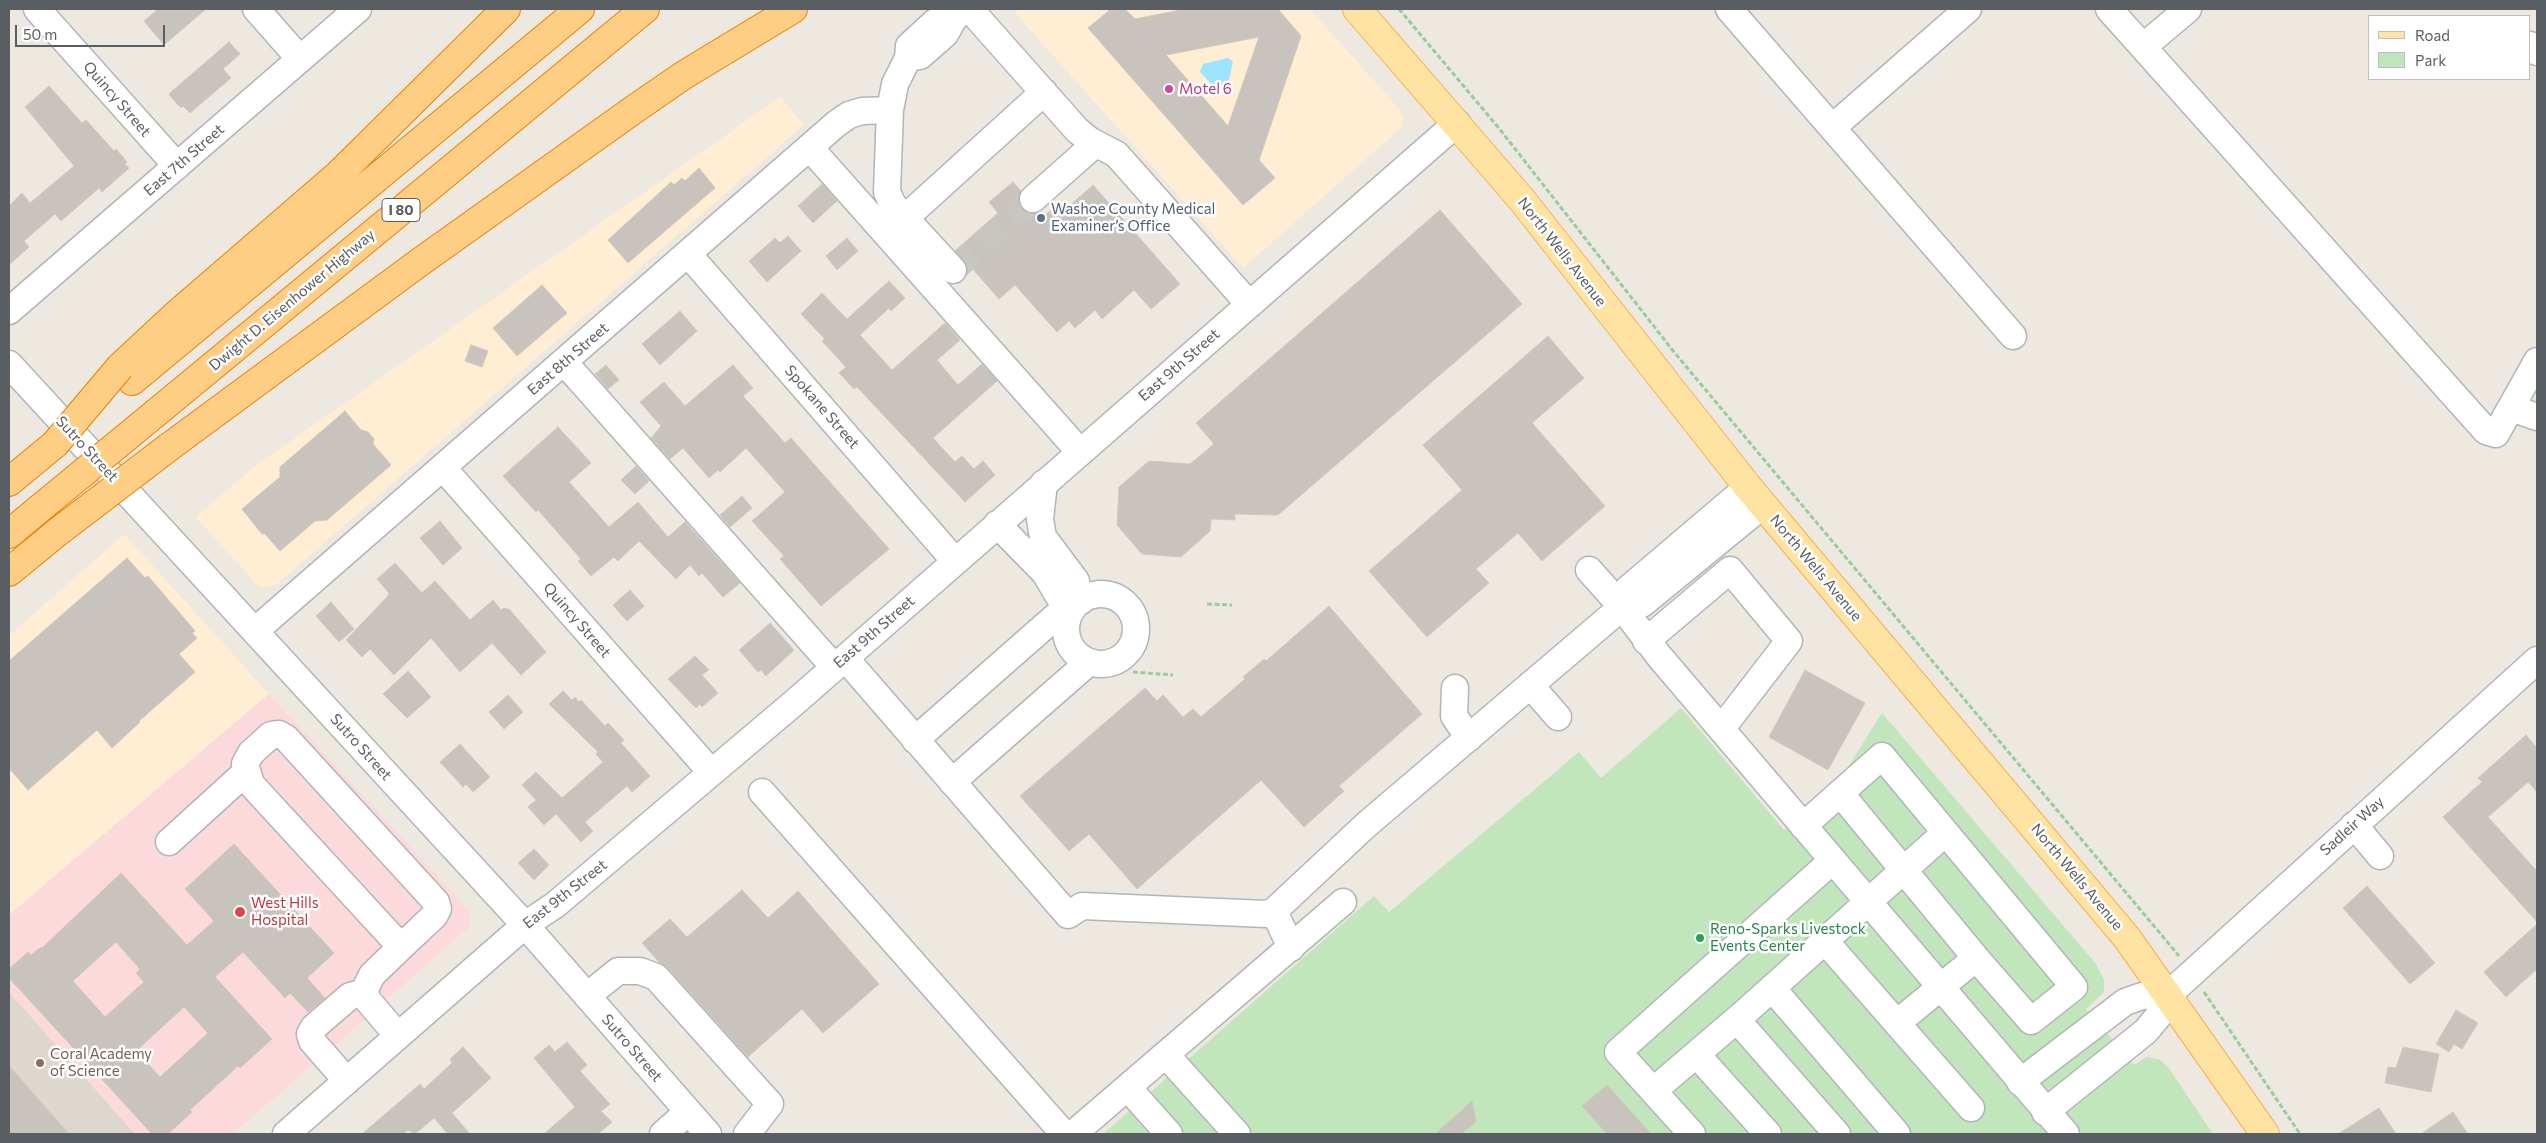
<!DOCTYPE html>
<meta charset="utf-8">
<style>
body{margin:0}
#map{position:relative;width:2546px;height:1143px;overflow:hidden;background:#ede8e0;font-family:Commissioner,sans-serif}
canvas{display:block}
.frame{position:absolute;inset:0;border:10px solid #595e62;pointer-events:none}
.legend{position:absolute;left:2368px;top:15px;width:162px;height:65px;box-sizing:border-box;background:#fff;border:1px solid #bdbfc0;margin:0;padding:6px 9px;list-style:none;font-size:15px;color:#595e62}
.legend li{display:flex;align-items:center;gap:10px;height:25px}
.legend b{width:25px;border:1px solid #bdbfc0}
.scale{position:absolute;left:15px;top:25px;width:150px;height:22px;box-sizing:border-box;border:2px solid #595e62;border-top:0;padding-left:6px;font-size:15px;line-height:18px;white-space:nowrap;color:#595e62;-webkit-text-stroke:4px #fff;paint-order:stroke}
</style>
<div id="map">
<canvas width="2546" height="1143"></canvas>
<div class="frame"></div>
<ul class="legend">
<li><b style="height:6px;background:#ffe3a3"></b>Road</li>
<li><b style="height:14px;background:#c1e6bb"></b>Park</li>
</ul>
<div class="scale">50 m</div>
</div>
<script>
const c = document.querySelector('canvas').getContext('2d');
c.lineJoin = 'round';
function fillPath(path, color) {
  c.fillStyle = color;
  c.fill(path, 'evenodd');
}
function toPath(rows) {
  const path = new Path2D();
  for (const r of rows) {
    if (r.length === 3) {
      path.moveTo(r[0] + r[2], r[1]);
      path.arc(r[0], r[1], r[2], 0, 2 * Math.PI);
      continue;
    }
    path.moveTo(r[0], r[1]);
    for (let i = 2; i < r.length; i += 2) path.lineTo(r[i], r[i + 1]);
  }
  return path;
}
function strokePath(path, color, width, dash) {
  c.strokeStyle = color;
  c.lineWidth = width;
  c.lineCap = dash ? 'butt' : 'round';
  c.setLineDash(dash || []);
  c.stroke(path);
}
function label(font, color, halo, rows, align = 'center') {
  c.font = font + ' Commissioner,sans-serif';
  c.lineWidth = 5;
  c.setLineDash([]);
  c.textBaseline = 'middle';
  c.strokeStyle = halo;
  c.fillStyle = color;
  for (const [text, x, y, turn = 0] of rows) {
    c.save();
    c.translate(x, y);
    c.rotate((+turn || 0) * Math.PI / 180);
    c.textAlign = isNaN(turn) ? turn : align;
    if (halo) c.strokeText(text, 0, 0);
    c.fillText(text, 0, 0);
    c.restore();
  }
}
const commercial = toPath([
 [1020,9,1310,9,1400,110,1404,119,1402,127,1243,268,1015,13],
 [780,97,804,125,277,584,262,588,257,585,196,517,254,467],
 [124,534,269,694,9,915,9,636]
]);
const education = toPath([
 [9,992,135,1134,9,1134]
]);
const medical = toPath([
 [269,694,467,908,471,919,467,929,233,1134,135,1134,9,992,9,915]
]);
const green = toPath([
 [1681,708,1784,830,1836,786,1882,713,2096,964,2104,980,2104,992,2086,1009,2134,1065,2147,1057,2159,1059,2168,1067,2213,1134,1103,1134,1374,896,1389,912,1579,752,1601,778]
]);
const water = toPath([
 [1228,58,1233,62,1228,85,1215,88,1200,72,1203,64]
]);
const building = toPath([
 [158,9,206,9,164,45,144,21,158,9],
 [1111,9,1125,9,1135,19,1186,9,1278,9,1301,36,1259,160,1275,178,1243,205,1088,28,1111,9],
 [1259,37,1228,126,1166,55,1259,37],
 [229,42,240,54,223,69,231,78,190,113,183,106,181,108,169,95,171,92,229,42],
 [49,86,82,123,86,120,114,151,116,149,127,162,125,164,129,168,102,192,99,188,61,221,55,214,24,241,29,247,9,265,9,206,22,193,30,203,74,166,25,107,49,86],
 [699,168,715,188,628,263,608,240,671,182,674,185,682,178,685,181,699,168],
 [1013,182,1021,191,1018,202,1022,209,1029,213,1039,212,1043,217,1061,202,1066,209,1093,185,1180,284,1151,309,1134,290,1102,319,1095,310,1075,328,1069,321,1057,332,1015,285,999,299,956,250,998,213,989,202,1013,182],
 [822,184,837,201,813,223,798,206,822,184],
 [1440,210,1522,304,1278,515,1235,514,1235,520,1211,519,1210,531,1181,557,1142,554,1117,525,1119,487,1149,461,1190,464,1214,444,1196,423,1440,210],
 [788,236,801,251,767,282,749,261,775,238,780,243,788,236],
 [847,238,858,251,837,270,826,256,847,238],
 [889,281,905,298,891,311,889,308,860,335,892,370,945,323,960,340,937,360,958,385,982,364,997,381,933,438,955,462,962,456,974,469,983,461,995,475,965,502,857,387,854,389,839,373,846,367,822,341,825,339,801,314,822,293,847,319,889,281],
 [542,285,567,313,517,356,493,328,542,285],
 [680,311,697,331,660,365,642,344,680,311],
 [1548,336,1584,378,1532,423,1605,506,1542,561,1518,533,1476,569,1489,583,1427,637,1369,571,1462,490,1423,445,1548,336],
 [471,345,488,351,482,367,465,361,471,345],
 [606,365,619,380,608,389,595,374,606,365],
 [733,365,753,388,743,396,785,443,791,438,889,549,821,606,780,559,784,556,752,521,785,492,746,448,720,472,718,470,709,478,683,448,670,459,651,438,661,426,640,402,664,382,685,406,733,365],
 [345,411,361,430,368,432,374,439,373,444,391,465,327,520,315,521,280,551,265,534,262,534,242,509,280,477,280,467,345,411],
 [558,427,591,463,569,482,609,527,638,502,668,537,685,522,740,583,723,597,702,573,699,576,690,565,676,579,639,541,618,561,614,557,591,576,578,561,581,559,538,510,536,512,503,476,558,427],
 [636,466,649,481,635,494,621,480,636,466],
 [742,496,752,508,730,527,720,515,742,496],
 [440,521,462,548,443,565,420,538,440,521],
 [127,558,145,578,148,576,195,631,192,633,197,638,179,654,195,672,139,721,140,722,112,748,97,730,28,790,9,768,9,661,127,558],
 [395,563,422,593,435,581,470,620,493,600,501,610,504,608,510,610,546,652,521,675,492,643,460,672,431,638,394,675,370,649,362,657,346,640,387,597,389,593,377,579,395,563],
 [630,590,644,606,627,621,613,605,630,590],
 [331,602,354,629,339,642,316,616,331,602],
 [1329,606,1422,714,1339,786,1344,791,1304,827,1261,780,1137,889,1089,834,1069,851,1020,796,1145,688,1157,701,1163,695,1183,717,1193,709,1201,717,1245,679,1243,677,1264,659,1266,661,1329,606],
 [770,623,794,650,766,676,761,670,758,672,739,650,770,623],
 [695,656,709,670,702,675,718,693,702,707,700,704,696,708,668,679,695,656],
 [1805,670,1865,703,1828,770,1769,737,1805,670],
 [408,671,431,697,407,718,383,694,408,671],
 [563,691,572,700,575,697,579,702,581,700,605,726,608,723,624,740,621,743,650,776,632,792,627,786,585,822,593,831,581,842,556,814,544,825,528,807,536,800,522,785,536,772,562,798,603,762,596,754,598,752,549,704,563,691],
 [508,695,523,712,504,729,489,712,508,695],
 [2526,735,2537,748,2537,792,2528,782,2488,817,2537,871,2537,922,2443,817,2482,782,2478,778,2526,735],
 [460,744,490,777,473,792,466,784,463,787,440,762,460,744],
 [234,844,334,953,307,978,325,998,308,1012,290,993,285,998,243,952,215,977,272,1039,240,1068,238,1066,190,1110,192,1112,168,1134,152,1134,9,978,9,969,28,952,31,955,41,947,42,948,121,873,187,945,214,921,185,889,234,844],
 [116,942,140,969,136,973,144,982,105,1017,73,981,116,942],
 [184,1007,208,1033,160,1077,136,1051,184,1007],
 [534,849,549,865,534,880,518,863,534,849],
 [2367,886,2435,963,2410,984,2343,908,2367,886],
 [742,890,768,918,798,891,879,984,823,1033,802,1009,748,1057,667,967,659,962,642,943,670,919,687,937,742,890],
 [2537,924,2537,969,2506,997,2484,972,2537,924],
 [2456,1010,2478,1023,2462,1049,2454,1044,2449,1052,2436,1044,2456,1010],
 [567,1042,587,1065,580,1071,610,1104,601,1111,612,1122,598,1134,544,1134,575,1107,534,1058,549,1045,555,1052,567,1042],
 [463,1047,491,1078,452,1113,470,1134,448,1134,434,1118,415,1134,408,1130,403,1134,362,1134,420,1084,424,1089,452,1063,450,1059,463,1047],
 [2403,1047,2439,1054,2431,1092,2385,1083,2388,1067,2396,1068,2403,1047],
 [9,1066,69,1134,9,1134,9,1066],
 [1607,1085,1651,1134,1607,1134,1582,1106,1607,1085],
 [1472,1101,1476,1122,1461,1134,1435,1134,1472,1101],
 [2379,1108,2396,1134,2338,1134,2379,1108],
 [2453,1112,2468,1134,2421,1134,2453,1112]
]);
const minorTunnel = toPath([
 [953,270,1033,199]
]);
const path = toPath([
 [1399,9,1498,127,1674,352,2179,956],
 [1207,604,1232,605],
 [1133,672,1173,675],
 [2204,992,2300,1134]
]);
const minor = toPath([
 [37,9,177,166],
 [256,9,300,59],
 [1729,9,2013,336],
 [2109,9,2486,431,2496,434,2537,361],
 [956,15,968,11,975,15,1077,130,1089,140,1116,154,1126,165,1249,304],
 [2530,45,2537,52],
 [2143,47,2188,9],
 [908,58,920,56,945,34,956,15,935,22,909,46,908,58,895,84,890,110,887,192,893,205,953,270],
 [1833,127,1968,9],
 [810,148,1080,452],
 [1033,199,1095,144],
 [905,218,1044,92],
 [688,254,955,561],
 [9,311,358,9],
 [564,362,834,667],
 [9,364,525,925,708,1134],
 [2511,408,2537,417],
 [443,468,711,772],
 [1044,483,1040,519,1043,537,1076,581,1076,595,1081,601],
 [997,524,1045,573,1059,597,1076,595],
 [1589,570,1622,607,1659,656,2066,1134],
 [1101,629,35],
 [1622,607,1642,604,1763,505],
 [256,630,836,124,849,115,862,111,890,110],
 [1646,641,1730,570,1789,641,1722,728],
 [845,658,1068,915,1082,906,1266,914,1274,911,1291,948],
 [1530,685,1558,717],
 [1455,688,1454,716,1469,738],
 [915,740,1055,617,1074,607],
 [952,782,1089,662],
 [762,792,1064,1134],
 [1840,793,1976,958],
 [2354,825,2380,856],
 [1803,826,1882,756,2074,987,2031,1021,1976,958,1897,1023],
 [169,842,246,772],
 [1274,911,1366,825,1622,607,1628,589,1748,487],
 [1825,941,1971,1108],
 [1772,988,1897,1134],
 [2169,994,2537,660],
 [587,996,618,971,640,971,656,977,770,1104,747,1134],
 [365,997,366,987,372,975,401,947,434,916,438,909,436,902,286,738,279,734,271,735,251,753,245,764,251,784,401,947],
 [1737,1020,1837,1134],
 [1166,1055,1237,1134],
 [1697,1055,1768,1134],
 [347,1081,312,1041,310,1034,314,1027,350,996,358,994,365,997,398,1036],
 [2020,1082,2125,1002,2142,996,2169,994,2160,1014,2146,1031,2045,1112],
 [1128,1088,1169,1134],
 [1653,1091,1742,1015,1945,833],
 [286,1134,525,925,555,905,795,702,1457,123],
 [663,1134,688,1112],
 [1073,1134,1343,902],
 [1692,1134,1618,1052,1833,860]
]);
const major = toPath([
 [1357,9,1522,200,1748,487,2127,938,2265,1134]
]);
const highway = toPath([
 [120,367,178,313,339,174,506,9],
 [132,381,580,9],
 [157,412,645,9],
 [169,447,420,262,636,108,684,75,793,9],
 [9,482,55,444],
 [9,534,39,509],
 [9,572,59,531]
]);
const highwayBridge = toPath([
 [55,444,120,367],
 [39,509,157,412],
 [59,531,169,447]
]);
const markers = [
 [1169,89,5,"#d1479c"],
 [1041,218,5,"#5c6f8a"],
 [240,912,6,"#e0444e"],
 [1700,938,5,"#2e9e5b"],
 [40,1063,5,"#8d6e63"]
];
const shields = [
 [401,210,38]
];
const shieldNames = [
 ["I 80",401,210]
];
const hotelNames = [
 ["Motel 6",1179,89]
];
const streetNames = [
 ["Quincy Street",117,99,49],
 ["East 7th Street",184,160,-41],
 ["North Wells Avenue",1562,252,52],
 ["Dwight D. Eisenhower Highway",292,300,-40],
 ["East 8th Street",568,359,-41],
 ["East 9th Street",1179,365,-41],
 ["Spokane Street",822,407,49],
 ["Sutro Street",87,449,47],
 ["North Wells Avenue",1816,568,50],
 ["Quincy Street",577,620,49],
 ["East 9th Street",874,632,-41],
 ["Sutro Street",361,747,48],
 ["Sadleir Way",2352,826,-42],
 ["North Wells Avenue",2077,877,50],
 ["East 9th Street",565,894,-38],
 ["Sutro Street",632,1048,49]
];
const serviceNames = [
 ["Washoe County Medical",1051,209],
 ["Examiner’s Office",1051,226]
];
const healthNames = [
 ["West Hills",251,903],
 ["Hospital",251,920]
];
const leisureNames = [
 ["Reno-Sparks Livestock",1710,929],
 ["Events Center",1710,946]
];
const educationNames = [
 ["Coral Academy",50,1054],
 ["of Science",50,1071]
];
fillPath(commercial, '#ffeed3');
fillPath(education, '#ddd7cf');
fillPath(medical, '#fcdadc');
fillPath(green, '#c1e6bb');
fillPath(water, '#9ee3ff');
fillPath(building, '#c8c3bd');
strokePath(building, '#d2c9be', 1);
strokePath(minorTunnel, '#c8c6c0', 26, [26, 13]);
strokePath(minor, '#b1b5b9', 29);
strokePath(major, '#f8b04e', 30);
strokePath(highway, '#ed8000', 30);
strokePath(path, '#96cd9d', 3, [5, 2.5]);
strokePath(minor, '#fff', 26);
strokePath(major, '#ffe3a3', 28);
strokePath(highway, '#ffce85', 28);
strokePath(highwayBridge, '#ed8000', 30, []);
strokePath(highwayBridge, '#ffce85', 28);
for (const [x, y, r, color] of markers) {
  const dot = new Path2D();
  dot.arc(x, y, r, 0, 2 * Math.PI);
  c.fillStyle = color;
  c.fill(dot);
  strokePath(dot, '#fff', 2);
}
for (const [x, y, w] of shields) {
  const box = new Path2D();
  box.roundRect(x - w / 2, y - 11.5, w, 23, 4);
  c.fillStyle = '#fff';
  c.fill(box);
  strokePath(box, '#595e62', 1);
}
label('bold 14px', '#595e62', null, shieldNames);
label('15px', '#b23c85', '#fff', hotelNames, 'left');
label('15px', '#595e62', '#fff', streetNames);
label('15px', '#4e5e75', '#fff', serviceNames, 'left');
label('15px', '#be3a42', '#fff', healthNames, 'left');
label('15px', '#27864d', '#fff', leisureNames, 'left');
label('15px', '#785e54', '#fff', educationNames, 'left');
</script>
